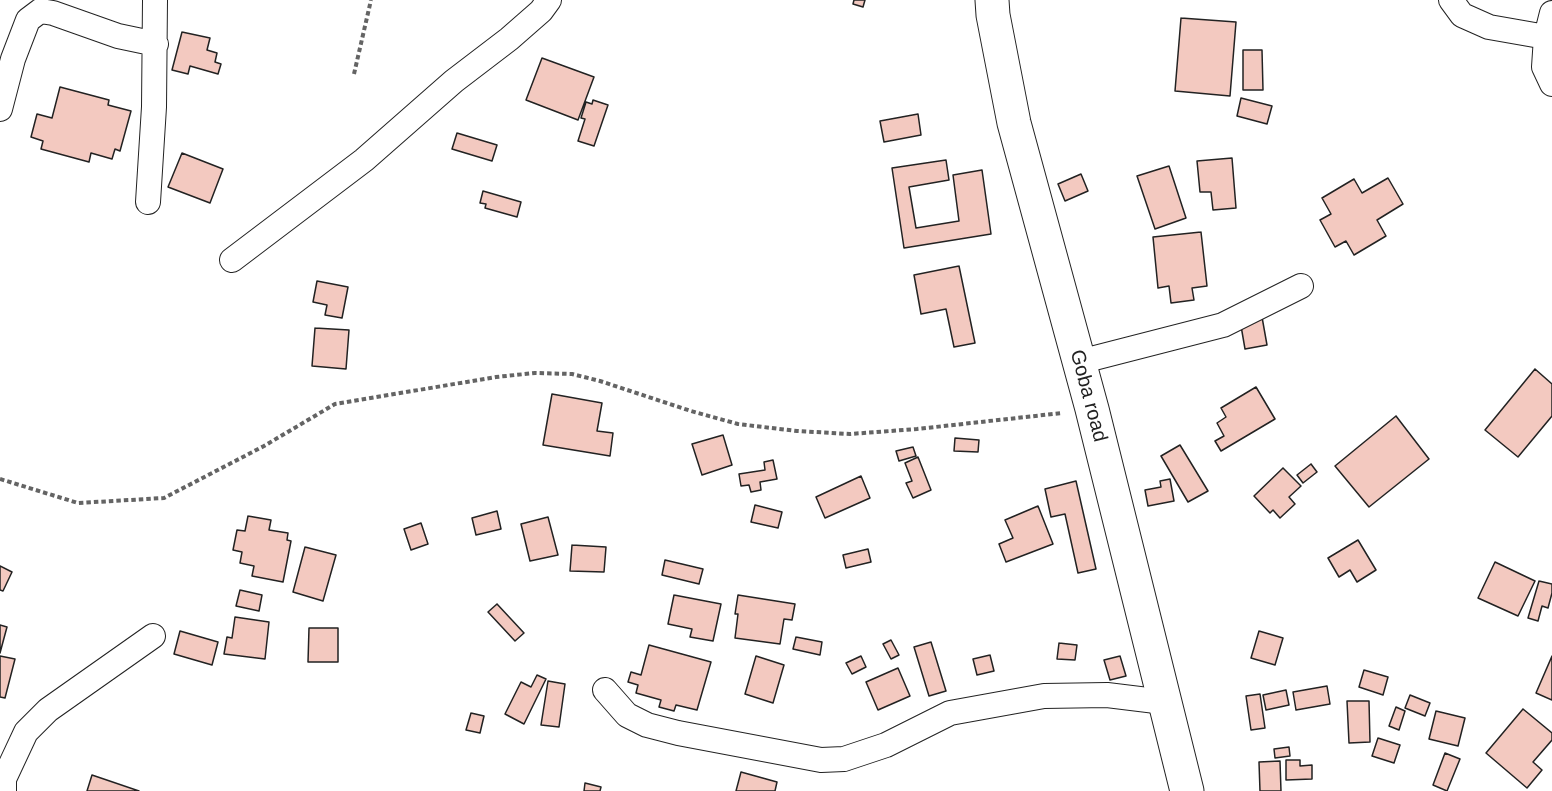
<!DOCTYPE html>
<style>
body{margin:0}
canvas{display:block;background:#fff}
</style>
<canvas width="1552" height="791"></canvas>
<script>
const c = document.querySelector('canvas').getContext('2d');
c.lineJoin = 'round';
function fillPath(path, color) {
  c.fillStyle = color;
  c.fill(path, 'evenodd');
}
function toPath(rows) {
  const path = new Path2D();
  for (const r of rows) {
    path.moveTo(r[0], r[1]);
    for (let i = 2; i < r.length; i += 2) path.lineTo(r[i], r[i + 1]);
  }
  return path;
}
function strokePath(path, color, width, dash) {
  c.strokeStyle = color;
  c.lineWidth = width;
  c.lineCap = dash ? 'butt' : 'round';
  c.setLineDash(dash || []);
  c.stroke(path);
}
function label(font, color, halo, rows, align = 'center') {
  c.font = font + ' Helvetica,sans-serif';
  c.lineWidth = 4.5;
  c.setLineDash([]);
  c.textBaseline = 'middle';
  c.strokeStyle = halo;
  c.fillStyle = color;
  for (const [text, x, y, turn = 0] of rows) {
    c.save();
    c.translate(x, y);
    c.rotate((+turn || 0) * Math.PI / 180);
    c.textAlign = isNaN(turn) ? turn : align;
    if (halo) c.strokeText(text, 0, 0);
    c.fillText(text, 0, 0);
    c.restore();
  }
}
const building = toPath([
 [854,0,865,0,863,7,853,4,854,0],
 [1181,18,1236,22,1230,96,1175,91,1181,18],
 [182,32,210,38,207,50,217,53,215,62,221,64,218,74,190,66,188,74,172,70,182,32],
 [1243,50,1262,50,1263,90,1243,90,1243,50],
 [542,58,594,77,578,120,526,100,542,58],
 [60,87,109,100,108,105,131,111,120,151,115,149,112,159,91,153,89,162,41,149,43,141,31,137,37,114,52,118,60,87],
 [1241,98,1272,106,1267,124,1237,116,1241,98],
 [593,100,608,105,594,146,578,141,585,119,581,118,586,102,592,104,593,100],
 [918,114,921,135,884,142,880,121,918,114],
 [457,133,497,145,492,161,452,149,457,133],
 [182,153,223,169,210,203,168,187,182,153],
 [1232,158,1236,208,1213,210,1211,192,1200,192,1197,161,1232,158],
 [946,160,949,180,909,187,916,228,959,221,953,175,982,170,991,234,904,248,892,168,946,160],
 [1169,166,1186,218,1155,229,1137,176,1169,166],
 [1081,174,1088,191,1065,201,1058,184,1081,174],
 [1388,178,1403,204,1377,220,1386,236,1354,255,1346,241,1335,247,1320,220,1331,214,1322,198,1354,179,1362,193,1388,178],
 [483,191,521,202,517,217,485,208,486,204,480,203,483,191],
 [1201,232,1207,286,1192,288,1194,300,1171,303,1169,286,1158,288,1153,237,1201,232],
 [959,266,975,343,954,347,946,309,921,314,914,275,959,266],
 [317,281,348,287,342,318,325,315,327,305,313,302,317,281],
 [1262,317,1267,345,1245,349,1240,320,1262,317],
 [315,328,349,330,346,369,312,366,315,328],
 [1535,369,1552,384,1552,416,1518,457,1485,430,1535,369],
 [1256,387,1275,419,1221,451,1215,441,1224,436,1217,423,1226,417,1221,408,1256,387],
 [552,394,602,403,597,431,613,433,610,456,543,445,552,394],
 [1396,416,1429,459,1369,507,1335,466,1396,416],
 [723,435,732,465,702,475,692,444,723,435],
 [955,438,979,440,978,452,954,451,955,438],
 [1180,445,1208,491,1188,502,1161,456,1180,445],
 [913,447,916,456,899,461,896,451,913,447],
 [918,457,931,490,913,498,906,483,912,481,905,463,918,457],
 [773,460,777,479,760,482,761,490,751,492,749,485,741,486,739,474,765,470,764,462,773,460],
 [1311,464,1317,472,1303,483,1297,475,1311,464],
 [1283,468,1301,486,1289,497,1295,504,1280,518,1273,510,1270,513,1254,496,1283,468],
 [861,476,870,498,825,518,816,497,861,476],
 [1170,479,1174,501,1148,506,1145,490,1161,487,1160,481,1170,479],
 [1076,481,1096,569,1078,573,1065,514,1051,517,1045,489,1076,481],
 [755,505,782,512,778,528,751,522,755,505],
 [1038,506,1053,544,1006,562,999,544,1013,538,1005,520,1038,506],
 [497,511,501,529,476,535,472,518,497,511],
 [248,516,271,520,269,530,288,533,287,540,291,541,283,582,252,576,254,566,240,563,242,552,233,550,237,530,245,531,248,516],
 [548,517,558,555,530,561,521,524,548,517],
 [421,523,428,544,411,550,404,529,421,523],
 [1358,540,1376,570,1357,582,1350,570,1339,577,1328,558,1358,540],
 [572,545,606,547,604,572,570,571,572,545],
 [305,547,336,555,323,601,293,592,305,547],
 [868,549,871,562,846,568,843,555,868,549],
 [665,560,703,569,699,584,662,575,665,560],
 [1495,562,1535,581,1518,616,1478,598,1495,562],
 [0,566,12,572,3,591,0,590,0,566],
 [1539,581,1552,584,1552,593,1548,608,1542,606,1538,621,1528,618,1539,581],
 [240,590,262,595,259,611,236,606,240,590],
 [674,595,721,604,713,641,690,637,692,629,668,624,674,595],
 [738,595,795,604,792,620,784,619,780,644,735,638,738,614,735,614,738,595],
 [497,604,524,633,515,641,488,612,497,604],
 [235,617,269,622,265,659,224,654,227,637,232,638,235,617],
 [0,625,7,627,0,653,0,625],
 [309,628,338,628,338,662,308,662,309,628],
 [180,631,218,642,212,665,174,654,180,631],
 [1259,631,1283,638,1275,665,1251,658,1259,631],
 [796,637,822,642,820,655,793,649,796,637],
 [891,640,899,655,891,659,883,644,891,640],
 [931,642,946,691,929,696,914,647,931,642],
 [1059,643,1077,645,1075,660,1057,659,1059,643],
 [649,645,711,662,697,710,676,705,674,711,659,707,661,700,636,693,638,685,628,682,631,672,641,675,649,645],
 [990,655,994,671,977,675,973,659,990,655],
 [0,656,15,659,5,698,0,697,0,656],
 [756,656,784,665,773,703,745,694,756,656],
 [861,656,866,667,852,674,846,663,861,656],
 [1120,656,1126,676,1110,680,1104,660,1120,656],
 [1552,656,1552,700,1536,693,1552,656],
 [898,668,910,696,878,710,866,682,898,668],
 [1364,670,1388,677,1383,695,1359,687,1364,670],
 [537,675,546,679,524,724,505,714,521,682,531,687,537,675],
 [548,681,565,684,559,727,541,725,548,681],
 [1327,686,1330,704,1296,710,1293,692,1327,686],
 [1286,690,1289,705,1266,710,1263,695,1286,690],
 [1260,694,1265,728,1251,730,1246,696,1260,694],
 [1410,695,1430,703,1425,716,1405,708,1410,695],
 [1347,701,1369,701,1370,742,1349,743,1347,701],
 [1396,707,1405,711,1399,730,1389,726,1396,707],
 [1523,709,1552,733,1552,740,1533,762,1542,770,1527,788,1486,753,1523,709],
 [1436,711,1465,718,1458,746,1429,739,1436,711],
 [471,713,484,716,480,733,466,730,471,713],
 [1378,738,1400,745,1394,763,1372,756,1378,738],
 [1289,747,1290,756,1275,758,1274,749,1289,747],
 [1445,753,1460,759,1447,791,1433,785,1445,753],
 [1286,760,1300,760,1300,766,1312,765,1312,779,1286,780,1286,760],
 [1280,761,1281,791,1260,791,1259,762,1280,761],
 [741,772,777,782,775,791,736,791,741,772],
 [92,775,139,791,87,791,92,775],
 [585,783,601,787,600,791,584,791,585,783]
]);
const path = toPath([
 [354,74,371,0],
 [0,479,78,503,164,498,264,446,335,404,496,377,535,373,572,374,600,381,691,411,738,424,797,431,850,434,917,429,1062,413]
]);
const street = toPath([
 [1451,0,1462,15,1489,27,1546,37],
 [1552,13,1546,37,1544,67,1552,84],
 [0,109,13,59,28,20,40,11,53,13,118,36,156,44],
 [148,202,154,107,155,0],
 [232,260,364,160,454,81,509,39,541,11,549,0],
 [1079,362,1223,325,1301,286],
 [605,690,627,715,647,725,678,733,821,760,844,759,886,745,950,713,1044,696,1107,695,1164,702],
 [4,791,4,779,26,732,48,710,153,636]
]);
const secondary = toPath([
 [992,0,993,15,1014,123,1092,409,1187,791]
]);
const streetNames = [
 ["Goba road",1088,396,75]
];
fillPath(building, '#f3c9c0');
strokePath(building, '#222', 1.5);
strokePath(street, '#222', 26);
strokePath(secondary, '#222', 35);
strokePath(path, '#646464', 4, [4.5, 3]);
strokePath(street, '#fff', 24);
strokePath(secondary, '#fff', 33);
label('20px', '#222', '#fff', streetNames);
</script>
